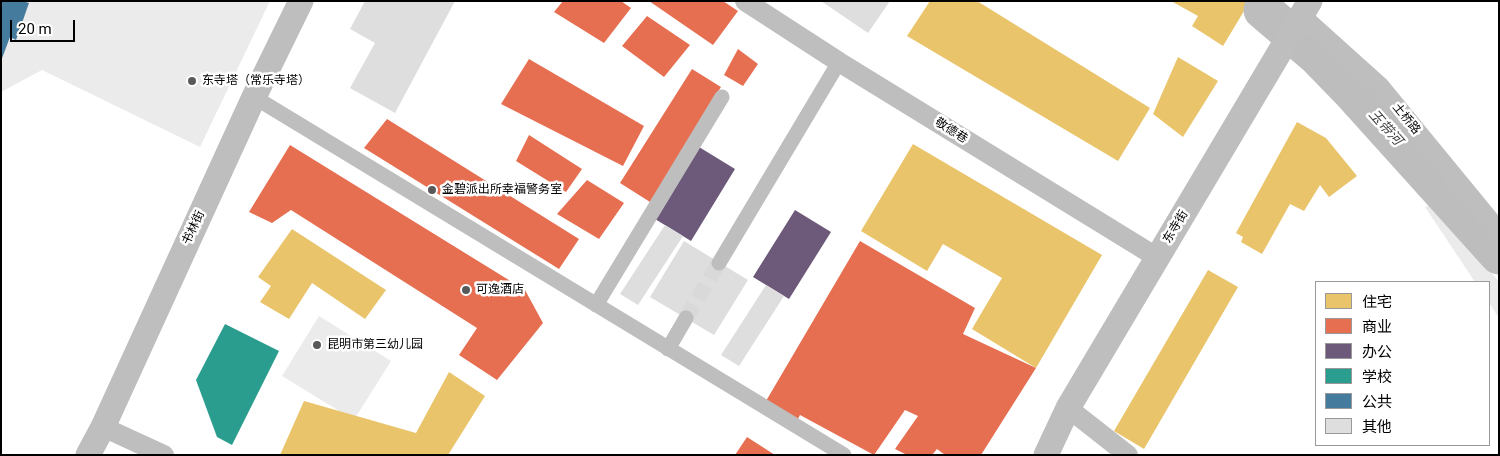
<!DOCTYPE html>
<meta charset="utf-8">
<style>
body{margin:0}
#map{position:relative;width:1500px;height:456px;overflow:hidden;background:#fff;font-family:Roboto,"Noto Sans SC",sans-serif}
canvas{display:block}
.frame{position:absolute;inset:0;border:2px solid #000;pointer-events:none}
.legend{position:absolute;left:1315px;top:281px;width:175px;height:165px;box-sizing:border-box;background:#fff;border:1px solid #999;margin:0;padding:6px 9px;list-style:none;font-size:15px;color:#000}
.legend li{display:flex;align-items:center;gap:10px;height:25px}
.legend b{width:25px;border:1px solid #999}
.scale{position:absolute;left:10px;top:20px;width:65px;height:22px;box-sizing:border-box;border:2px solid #000;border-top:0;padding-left:6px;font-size:15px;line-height:18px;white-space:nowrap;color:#000;-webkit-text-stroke:4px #fff;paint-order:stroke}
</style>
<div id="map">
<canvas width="1500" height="456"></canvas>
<div class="frame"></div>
<ul class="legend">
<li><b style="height:14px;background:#e9c46a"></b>住宅</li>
<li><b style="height:14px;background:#e76f51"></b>商业</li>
<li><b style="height:14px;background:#6d597a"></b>办公</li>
<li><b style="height:14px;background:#2a9d8f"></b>学校</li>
<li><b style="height:14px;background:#457b9d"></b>公共</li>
<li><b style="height:14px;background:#dedede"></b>其他</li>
</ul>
<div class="scale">20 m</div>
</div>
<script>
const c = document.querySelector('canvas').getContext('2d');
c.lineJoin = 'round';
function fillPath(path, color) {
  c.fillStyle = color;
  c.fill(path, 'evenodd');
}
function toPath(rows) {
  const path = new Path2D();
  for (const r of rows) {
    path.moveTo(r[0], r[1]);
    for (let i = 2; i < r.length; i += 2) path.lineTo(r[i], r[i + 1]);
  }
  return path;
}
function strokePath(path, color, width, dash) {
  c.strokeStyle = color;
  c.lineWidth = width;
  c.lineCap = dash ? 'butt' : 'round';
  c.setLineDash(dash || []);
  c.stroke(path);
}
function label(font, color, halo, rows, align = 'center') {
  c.font = font + ' Roboto,"Noto Sans SC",sans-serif';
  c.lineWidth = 5;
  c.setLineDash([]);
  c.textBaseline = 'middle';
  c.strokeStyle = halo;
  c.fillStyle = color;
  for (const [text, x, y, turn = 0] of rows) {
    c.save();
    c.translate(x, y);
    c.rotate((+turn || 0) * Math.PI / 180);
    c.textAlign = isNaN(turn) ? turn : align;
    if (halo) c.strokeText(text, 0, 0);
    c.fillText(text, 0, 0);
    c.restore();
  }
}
const green = toPath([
 [1,1,270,1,200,147,42,70,1,92],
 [1434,203,1499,282,1499,318,1489,303,1489,282,1475,282,1425,207],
 [319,316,391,361,354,420,282,376]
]);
const homes = toPath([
 [930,1,977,1,1150,108,1118,161,907,36],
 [1171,1,1250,1,1223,46,1192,26,1198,16],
 [1178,57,1218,81,1183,137,1153,114],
 [1297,122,1326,138,1357,176,1329,197,1320,185,1304,211,1290,204,1262,254,1241,242,1243,237,1236,233],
 [913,144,1102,255,1036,368,972,329,1002,278,943,244,927,271,861,231],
 [292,229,386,290,365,319,312,283,289,319,260,302,271,286,258,277],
 [1208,270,1238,287,1144,449,1114,431],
 [449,372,485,396,448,455,280,455,304,401,416,433]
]);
const shops = toPath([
 [563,1,621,1,631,8,604,43,554,12],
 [649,1,723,1,738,11,713,45],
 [647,16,690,45,664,77,622,46],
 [738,49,758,64,743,86,724,75],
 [529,59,644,126,623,166,501,104],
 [692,69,721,87,650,202,620,183],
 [387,119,579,239,559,269,364,148],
 [529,135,582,169,566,192,516,161],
 [290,145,525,290,543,323,497,380,459,355,477,328,291,210,272,223,249,212],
 [587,180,624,203,599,239,557,214],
 [860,241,975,308,963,334,1036,368,981,455,945,455,937,449,932,455,907,455,895,449,918,416,905,410,874,455,800,415,797,421,766,401],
 [747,437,775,455,735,455]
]);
const offices = toPath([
 [699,147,735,169,691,241,655,219],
 [795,210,831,232,789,299,753,277]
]);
const schools = toPath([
 [225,324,279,351,232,445,217,437,196,380]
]);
const public = toPath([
 [1,1,23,1,29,3,16,40,10,37,1,61]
]);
const river = toPath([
 [1263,10,1317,56,1352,92,1499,255]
]);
const building = toPath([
 [365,1,455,1,395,113,350,88,375,43,350,29],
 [821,1,890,1,868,33],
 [665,225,683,236,638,305,620,294],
 [684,241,748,280,714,335,650,297],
 [766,285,784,296,739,366,721,355]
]);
const pedestrianTunnel = toPath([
 [686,318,719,263]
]);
const pedestrian = toPath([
 [254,97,844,455],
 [719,263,839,62],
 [596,305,722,97],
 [668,349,686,318]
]);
const minor = toPath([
 [745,1,839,62,1158,258],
 [1301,16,1380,87,1499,232],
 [1068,408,1128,455],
 [103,427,164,455]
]);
const tertiary = toPath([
 [88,455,103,427,254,97,301,1],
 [1046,455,1068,408,1310,1]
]);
const markers = [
 [192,81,5,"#595959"],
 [432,190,5,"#595959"],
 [466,290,5,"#595959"],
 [317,345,5,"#595959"]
];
const poiNames = [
 ["东寺塔（常乐寺塔）",202,81],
 ["金碧派出所幸福警务室",442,190],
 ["可逸酒店",476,290],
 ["昆明市第三幼儿园",327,345]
];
const streetNames = [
 ["土桥路",1406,119,51],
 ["敬德巷",951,131,32],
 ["东寺街",1176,227,-59],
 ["书林街",194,228,-65]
];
const waterNames = [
 ["玉带河",1385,128,48]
];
fillPath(green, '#ebebeb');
fillPath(homes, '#e9c46a');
fillPath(shops, '#e76f51');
fillPath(offices, '#6d597a');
fillPath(schools, '#2a9d8f');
fillPath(public, '#457b9d');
strokePath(river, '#bdbdbd', 39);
fillPath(building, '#dedede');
strokePath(pedestrianTunnel, '#d9d9d9', 15, [15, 8]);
strokePath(pedestrian, '#bebebe', 15);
strokePath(minor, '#bebebe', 20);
strokePath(tertiary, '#bebebe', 25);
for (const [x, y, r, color] of markers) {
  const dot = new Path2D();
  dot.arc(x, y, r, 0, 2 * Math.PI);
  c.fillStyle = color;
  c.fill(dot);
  strokePath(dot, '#fff', 2);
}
label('12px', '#000', '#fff', poiNames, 'left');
label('12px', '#000', '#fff', streetNames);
label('italic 14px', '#424242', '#fff', waterNames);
</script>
